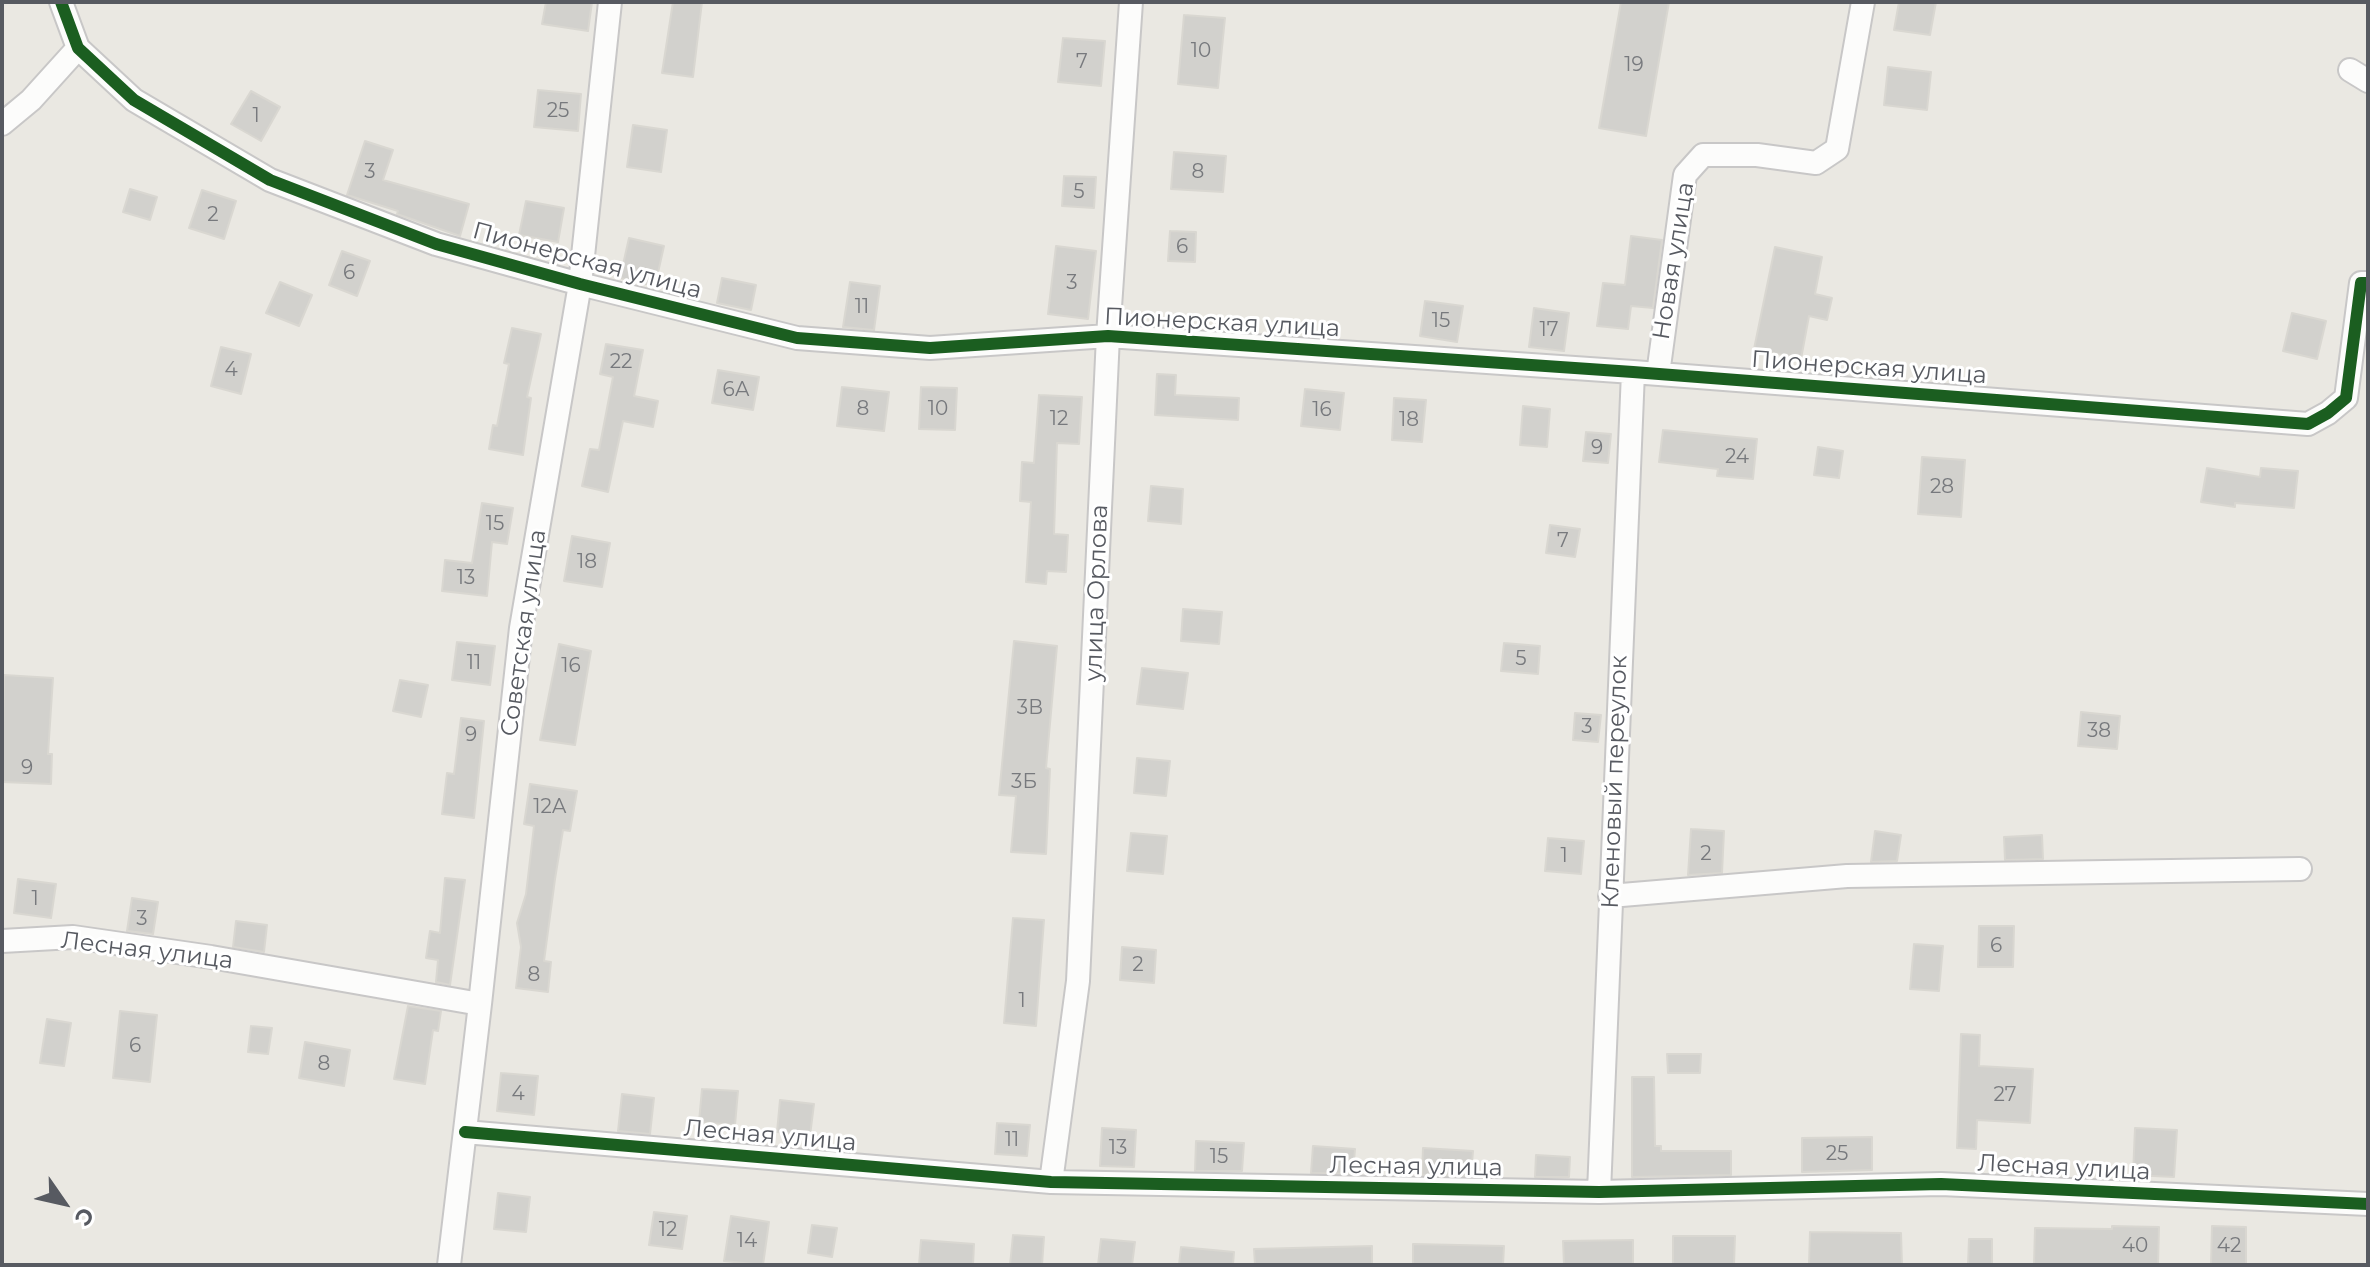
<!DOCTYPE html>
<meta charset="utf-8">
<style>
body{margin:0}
#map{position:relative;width:2370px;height:1267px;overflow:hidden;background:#eae8e2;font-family:Montserrat,sans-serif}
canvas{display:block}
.frame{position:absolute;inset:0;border:4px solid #575a61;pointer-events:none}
.north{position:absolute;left:24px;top:1163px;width:80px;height:80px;-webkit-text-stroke:6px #fff;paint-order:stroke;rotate:124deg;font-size:22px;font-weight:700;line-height:32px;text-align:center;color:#575a61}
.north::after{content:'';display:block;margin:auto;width:28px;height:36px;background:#575a61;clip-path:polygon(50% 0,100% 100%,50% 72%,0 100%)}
</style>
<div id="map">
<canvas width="2370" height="1267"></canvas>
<div class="frame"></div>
<div class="north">С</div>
</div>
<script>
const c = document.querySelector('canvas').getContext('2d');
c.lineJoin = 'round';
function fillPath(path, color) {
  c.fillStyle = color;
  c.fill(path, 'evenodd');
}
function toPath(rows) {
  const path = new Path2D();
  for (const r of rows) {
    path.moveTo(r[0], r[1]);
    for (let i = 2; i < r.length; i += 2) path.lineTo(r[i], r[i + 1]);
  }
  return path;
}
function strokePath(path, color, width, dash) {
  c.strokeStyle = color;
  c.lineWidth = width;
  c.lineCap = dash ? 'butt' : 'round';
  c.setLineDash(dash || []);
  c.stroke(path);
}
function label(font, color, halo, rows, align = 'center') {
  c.font = font + ' Montserrat,sans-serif';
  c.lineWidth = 6;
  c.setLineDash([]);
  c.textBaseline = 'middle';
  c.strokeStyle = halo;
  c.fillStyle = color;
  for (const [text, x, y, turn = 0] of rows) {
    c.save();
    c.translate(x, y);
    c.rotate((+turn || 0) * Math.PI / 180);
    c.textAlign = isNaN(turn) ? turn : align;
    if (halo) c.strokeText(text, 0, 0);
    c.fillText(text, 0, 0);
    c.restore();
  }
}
const building = toPath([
 [546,2,592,2,588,31,542,24,546,2],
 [673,2,702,2,693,77,662,73,673,2],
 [1621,2,1669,2,1646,136,1599,128,1621,2],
 [1899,2,1936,2,1930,35,1894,30,1899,2],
 [1184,15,1225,18,1218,88,1178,84,1184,15],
 [1063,38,1105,41,1101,86,1058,82,1063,38],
 [1888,67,1931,72,1927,110,1884,105,1888,67],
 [538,90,581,94,578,131,534,127,538,90],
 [251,91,280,107,261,141,231,124,251,91],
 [633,125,667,130,661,172,627,167,633,125],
 [365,141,393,150,383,180,469,204,460,236,397,214,398,211,347,195,365,141],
 [1174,152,1226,156,1223,192,1171,189,1174,152],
 [1064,176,1096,177,1094,208,1062,206,1064,176],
 [130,189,157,197,150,220,123,212,130,189],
 [202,190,236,201,224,239,189,228,202,190],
 [526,201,564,208,558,242,519,235,526,201],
 [1170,231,1196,232,1195,262,1168,261,1170,231],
 [1631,236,1662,240,1653,308,1631,306,1628,329,1597,326,1603,283,1625,285,1631,236],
 [629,238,664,246,655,286,620,278,629,238],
 [1056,246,1096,251,1088,319,1048,314,1056,246],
 [1775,247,1822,257,1815,294,1832,298,1827,320,1809,316,1801,359,1754,349,1775,247],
 [342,251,370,261,357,296,329,285,342,251],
 [722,278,756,285,751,310,717,303,722,278],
 [280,282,312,295,299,326,266,313,280,282],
 [850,282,880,286,874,330,843,327,850,282],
 [1425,301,1463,306,1457,342,1420,336,1425,301],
 [1534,308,1569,313,1564,351,1529,347,1534,308],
 [2292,313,2326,321,2317,359,2283,351,2292,313],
 [512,328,541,334,527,397,531,398,523,455,489,449,493,425,497,426,509,364,504,363,512,328],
 [606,344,643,350,634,396,658,401,653,427,623,421,608,492,582,486,590,449,599,450,613,377,600,374,606,344],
 [221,347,251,354,241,394,211,386,221,347],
 [718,370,759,377,753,410,712,403,718,370],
 [1157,374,1176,375,1175,395,1239,398,1238,420,1155,415,1157,374],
 [842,387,889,392,884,431,837,426,842,387],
 [921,387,957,388,955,430,919,429,921,387],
 [1305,389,1344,393,1340,430,1301,426,1305,389],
 [1039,395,1082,397,1079,444,1057,443,1054,534,1068,535,1066,572,1047,571,1046,584,1026,582,1031,502,1020,501,1022,462,1034,463,1039,395],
 [1394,398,1426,400,1422,442,1392,440,1394,398],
 [1523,406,1550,409,1547,447,1520,445,1523,406],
 [1663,430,1757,439,1753,479,1717,476,1718,469,1659,462,1663,430],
 [1586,432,1611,434,1608,463,1583,461,1586,432],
 [1818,447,1843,451,1839,478,1814,475,1818,447],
 [1922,457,1965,460,1961,517,1918,514,1922,457],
 [2207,468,2260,477,2261,468,2298,471,2294,508,2235,503,2235,507,2201,502,2207,468],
 [1151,486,1183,489,1181,524,1148,521,1151,486],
 [482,503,513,508,507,544,492,542,487,596,442,591,445,560,472,563,482,503],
 [1550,525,1580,529,1575,557,1546,553,1550,525],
 [572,536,610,543,602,587,564,581,572,536],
 [1183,609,1222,612,1219,644,1181,641,1183,609],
 [1014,641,1057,646,1046,768,1050,769,1046,854,1011,852,1016,796,999,795,1014,641],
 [457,642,495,646,490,685,452,680,457,642],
 [1504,643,1540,646,1538,674,1501,671,1504,643],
 [559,644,591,651,575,745,540,740,559,644],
 [1142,668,1188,673,1183,709,1137,704,1142,668],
 [4,675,53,678,48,754,52,754,51,784,2,782,4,675],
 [400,680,428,685,421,717,393,711,400,680],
 [2081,712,2120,716,2117,749,2078,746,2081,712],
 [1575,713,1601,715,1598,742,1573,740,1575,713],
 [461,718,484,721,474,818,442,814,447,773,454,774,461,718],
 [1137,758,1170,761,1166,796,1134,793,1137,758],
 [530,784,577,791,570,831,563,830,555,879,544,961,551,962,548,992,516,988,521,947,517,923,526,894,534,826,524,824,530,784],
 [1691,829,1724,831,1722,873,1688,875,1691,829],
 [1875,831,1901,835,1897,861,1871,862,1875,831],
 [1131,833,1167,836,1163,874,1127,871,1131,833],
 [2042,835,2043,859,2005,860,2004,837,2042,835],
 [1548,838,1584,841,1581,874,1545,871,1548,838],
 [445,878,465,880,450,985,436,982,438,960,426,958,430,931,440,933,445,878],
 [18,879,56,884,51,918,14,913,18,879],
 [132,898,158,902,153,934,127,931,132,898],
 [1013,918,1044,920,1036,1026,1004,1023,1013,918],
 [236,921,267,925,264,952,233,947,236,921],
 [1979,926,2014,926,2013,967,1978,967,1979,926],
 [1914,944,1943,946,1939,991,1910,989,1914,944],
 [1122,947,1156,950,1154,983,1120,980,1122,947],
 [408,1006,441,1011,438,1031,433,1030,425,1084,394,1079,408,1006],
 [120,1011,157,1015,150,1082,113,1078,120,1011],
 [47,1019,71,1023,64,1066,40,1063,47,1019],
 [251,1026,272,1028,268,1054,248,1052,251,1026],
 [1961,1034,1980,1035,1979,1066,2033,1069,2030,1123,1977,1120,1976,1149,1957,1148,1961,1034],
 [305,1042,350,1050,344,1086,299,1078,305,1042],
 [1667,1054,1701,1054,1700,1073,1668,1073,1667,1054],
 [501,1073,538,1076,534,1115,497,1111,501,1073],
 [1632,1077,1654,1077,1655,1146,1661,1146,1661,1151,1731,1151,1731,1175,1632,1177,1632,1077],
 [702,1089,738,1091,735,1125,699,1122,702,1089],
 [622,1094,654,1098,650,1134,618,1131,622,1094],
 [780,1100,814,1104,810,1136,777,1132,780,1100],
 [997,1123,1030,1125,1027,1156,995,1154,997,1123],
 [1102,1128,1136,1130,1134,1167,1100,1166,1102,1128],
 [2135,1128,2177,1130,2174,1177,2133,1175,2135,1128],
 [1872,1137,1872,1170,1802,1172,1802,1138,1872,1137],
 [1196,1141,1244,1143,1242,1171,1195,1171,1196,1141],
 [1313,1146,1355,1149,1353,1174,1311,1173,1313,1146],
 [1423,1148,1473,1151,1471,1176,1422,1175,1423,1148],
 [1536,1155,1570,1157,1569,1177,1535,1177,1536,1155],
 [498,1193,530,1197,526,1232,494,1229,498,1193],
 [654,1212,687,1216,682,1249,649,1245,654,1212],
 [731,1216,769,1222,763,1265,724,1261,731,1216],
 [812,1225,837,1228,832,1257,808,1253,812,1225],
 [2112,1226,2159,1227,2158,1265,2034,1265,2035,1228,2112,1229,2112,1226],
 [2212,1226,2246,1227,2246,1265,2211,1265,2212,1226],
 [1810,1232,1901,1233,1902,1265,1809,1265,1810,1232],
 [1013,1235,1044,1237,1042,1265,1010,1265,1013,1235],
 [1673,1236,1735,1236,1734,1265,1673,1265,1673,1236],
 [1101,1239,1135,1242,1132,1265,1098,1265,1101,1239],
 [1969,1239,1992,1239,1992,1265,1968,1265,1969,1239],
 [921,1240,974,1244,973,1265,919,1265,921,1240],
 [1633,1240,1633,1265,1564,1265,1563,1241,1633,1240],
 [1413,1244,1504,1246,1503,1265,1413,1265,1413,1244],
 [1372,1246,1372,1265,1255,1265,1254,1249,1372,1246],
 [1181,1247,1234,1252,1233,1265,1179,1265,1181,1247]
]);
const minor = toPath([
 [61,2,78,48,134,100,270,180,436,244,580,284,797,338,930,348,1108,336,1633,372,2308,424,2328,413,2346,398,2361,283,2368,283],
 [2350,70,2368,81],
 [2,124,31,100,78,48],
 [1658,374,1685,175,1703,155,1757,155,1816,163,1837,149,1863,2],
 [1610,896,1847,876,2300,869],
 [2,941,73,937,211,957,480,1004],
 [465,1132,1051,1182,1599,1192,1941,1184,2368,1204],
 [1051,1182,1078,981,1108,336,1131,2],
 [1599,1192,1633,372],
 [449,1265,480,1004,521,628,580,284,610,2]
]);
const cycleway = toPath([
 [61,2,78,48,134,100,270,180,436,244,580,284,797,338,930,348,1108,336,1633,372,2308,424,2328,413,2346,398,2361,283,2368,283],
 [465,1132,1051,1182,1599,1192,1941,1184,2368,1204]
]);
const numberNames = [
 ["10",1201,51],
 ["7",1082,62],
 ["19",1634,65],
 ["25",558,111],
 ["1",256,116],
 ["3",370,172],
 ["8",1198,172],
 ["5",1079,192],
 ["2",213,215],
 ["6",1182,247],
 ["6",349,273],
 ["3",1072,283],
 ["11",862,307],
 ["15",1441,321],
 ["17",1549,330],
 ["22",621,362],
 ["4",231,370],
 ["6А",736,390],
 ["8",863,409],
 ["10",938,409],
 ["16",1322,410],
 ["12",1059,419],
 ["18",1409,420],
 ["9",1597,448],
 ["24",1737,457],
 ["28",1942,487],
 ["15",495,524],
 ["7",1563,541],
 ["18",587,562],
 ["13",466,578],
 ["5",1521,659],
 ["11",474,663],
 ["16",571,666],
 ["3В",1030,708],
 ["3",1587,727],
 ["38",2099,731],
 ["9",471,735],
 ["9",27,768],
 ["3Б",1024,782],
 ["12А",550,807],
 ["2",1706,854],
 ["1",1564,856],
 ["1",35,899],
 ["3",142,919],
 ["6",1996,946],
 ["2",1138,965],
 ["8",534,975],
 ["1",1022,1001],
 ["6",135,1046],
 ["8",324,1064],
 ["4",518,1094],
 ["27",2005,1095],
 ["11",1012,1140],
 ["13",1118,1148],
 ["25",1837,1154],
 ["15",1219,1157],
 ["12",668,1230],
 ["14",747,1241],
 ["40",2135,1246],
 ["42",2229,1246]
];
const streetNames = [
 ["Пионерская улица",587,261,15],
 ["Новая улица",1674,261,-81],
 ["Пионерская улица",1222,323,3],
 ["Пионерская улица",1869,368,4],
 ["улица Орлова",1097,593,-88],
 ["Советская улица",524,633,-82],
 ["Кленовый переулок",1615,782,-88],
 ["Лесная улица",147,951,7],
 ["Лесная улица",770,1136,5],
 ["Лесная улица",1416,1167,1],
 ["Лесная улица",2064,1168,3]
];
fillPath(building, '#d2d1cd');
strokePath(building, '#d9d7d1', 2);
strokePath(minor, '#c8c7c7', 26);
strokePath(minor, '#fcfcfb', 22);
strokePath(cycleway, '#1b5e20', 12);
label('20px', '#77797d', null, numberNames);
label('24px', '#575a61', '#fff', streetNames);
</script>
